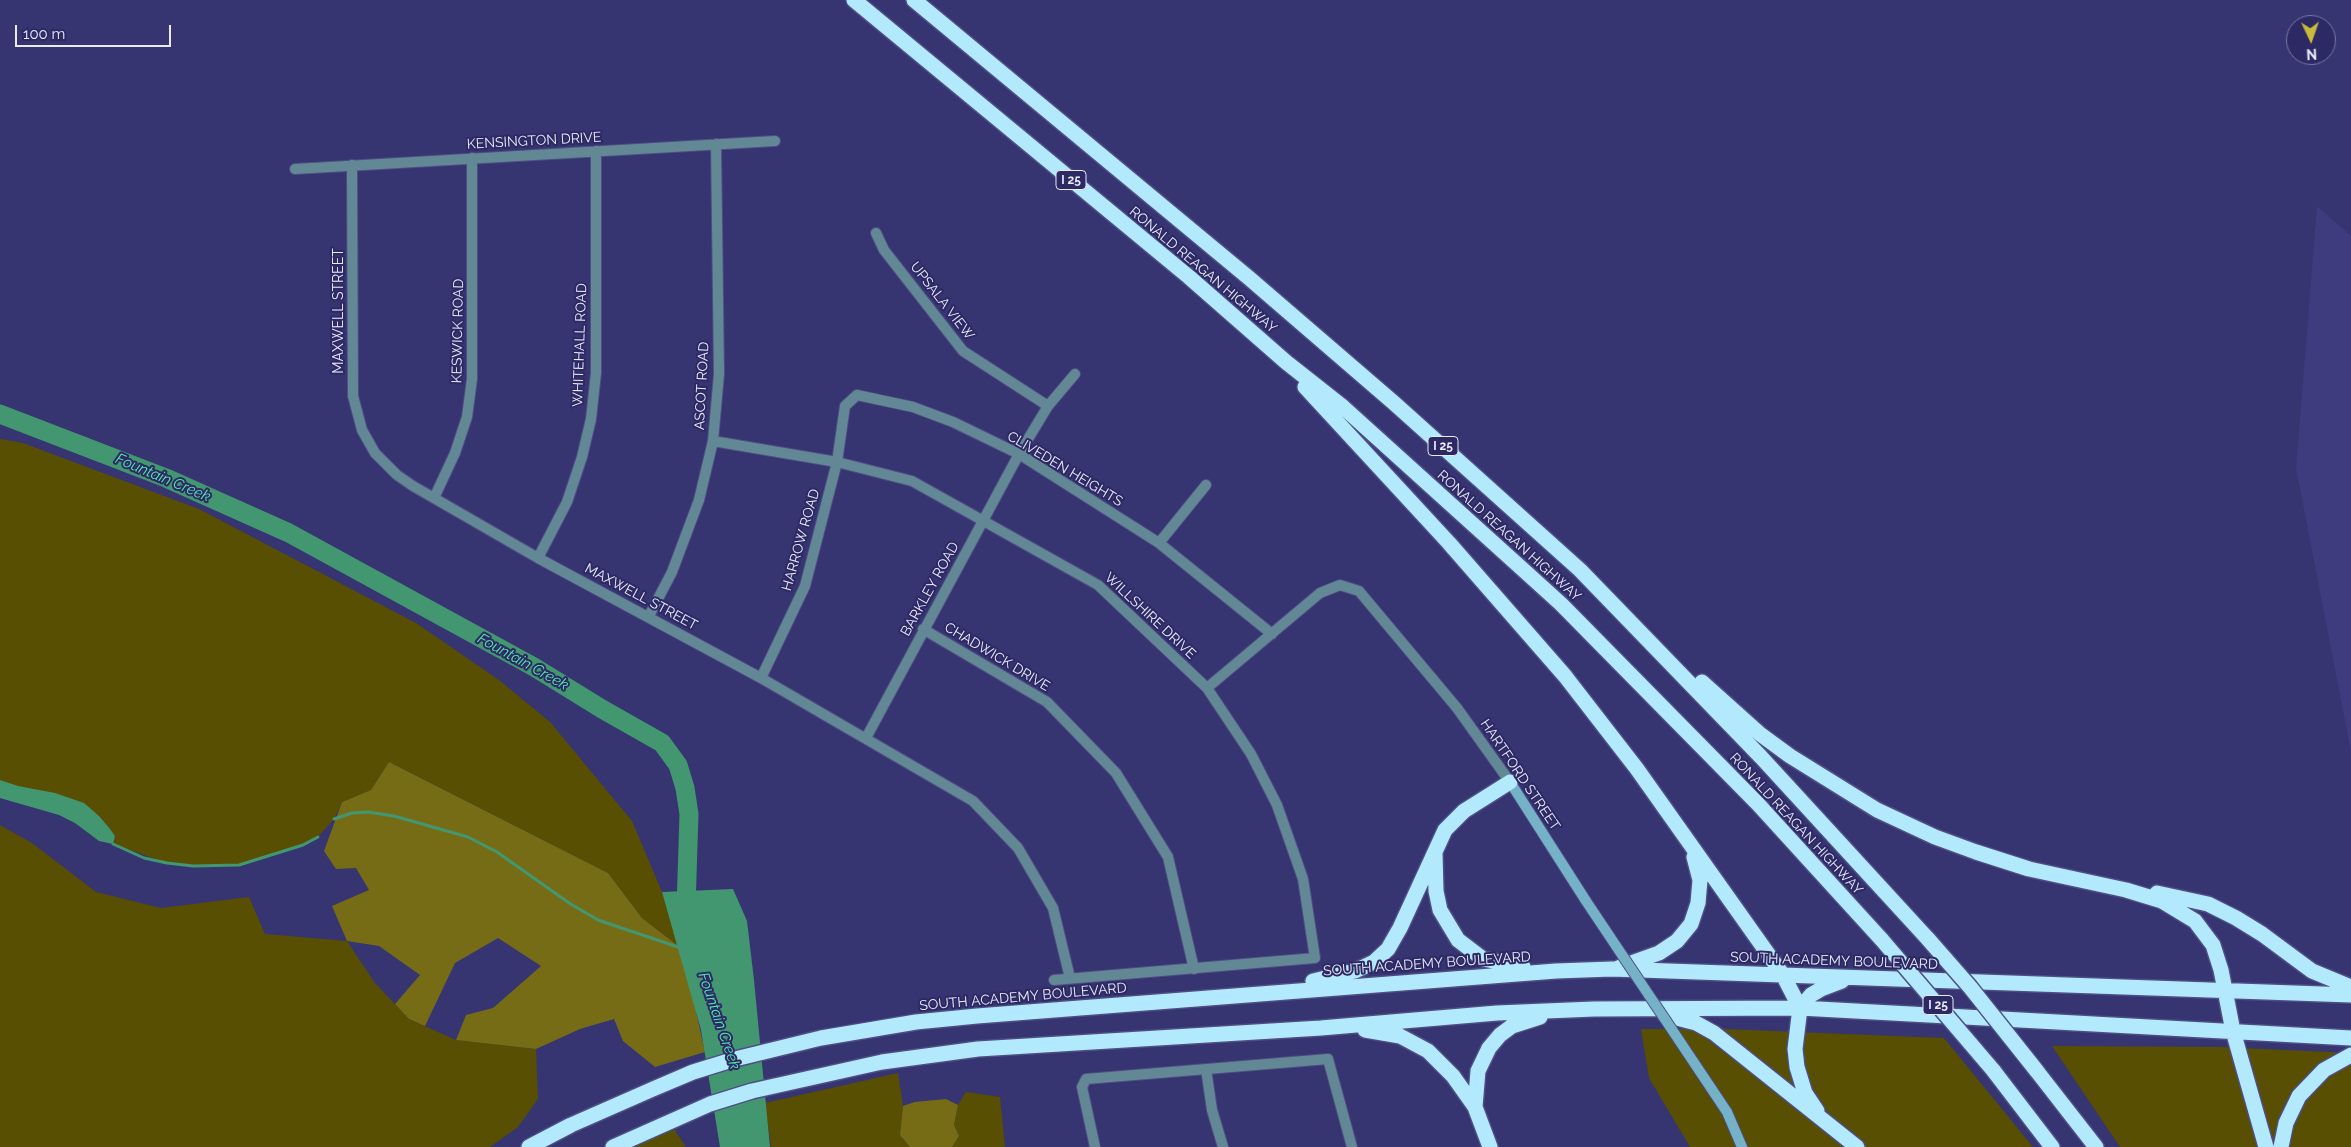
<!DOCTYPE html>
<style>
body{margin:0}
#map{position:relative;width:2351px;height:1147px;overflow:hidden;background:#363471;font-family:Raleway,sans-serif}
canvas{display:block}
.north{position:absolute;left:2286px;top:15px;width:50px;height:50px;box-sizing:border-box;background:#2d2965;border:1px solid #7977a1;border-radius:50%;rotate:177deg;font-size:14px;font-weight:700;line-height:20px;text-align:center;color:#eaebfa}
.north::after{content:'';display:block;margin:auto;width:18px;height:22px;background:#caba39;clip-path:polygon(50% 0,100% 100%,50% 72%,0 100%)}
.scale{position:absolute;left:15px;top:25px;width:156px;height:22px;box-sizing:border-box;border:2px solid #eaebfa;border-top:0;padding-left:6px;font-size:15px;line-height:18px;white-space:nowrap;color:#eaebfa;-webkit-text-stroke:4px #2d2965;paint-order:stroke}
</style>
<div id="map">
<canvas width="2351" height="1147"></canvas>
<div class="north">N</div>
<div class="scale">100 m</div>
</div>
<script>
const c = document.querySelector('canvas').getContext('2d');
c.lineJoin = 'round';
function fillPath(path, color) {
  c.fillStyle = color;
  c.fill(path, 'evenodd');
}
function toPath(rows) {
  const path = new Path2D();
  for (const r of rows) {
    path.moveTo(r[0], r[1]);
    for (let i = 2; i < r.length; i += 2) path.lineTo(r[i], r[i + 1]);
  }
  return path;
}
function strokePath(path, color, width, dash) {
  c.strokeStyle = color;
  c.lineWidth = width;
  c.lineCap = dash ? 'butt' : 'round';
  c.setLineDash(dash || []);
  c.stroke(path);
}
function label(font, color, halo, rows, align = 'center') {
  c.font = font + ' Raleway,sans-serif';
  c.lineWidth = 4;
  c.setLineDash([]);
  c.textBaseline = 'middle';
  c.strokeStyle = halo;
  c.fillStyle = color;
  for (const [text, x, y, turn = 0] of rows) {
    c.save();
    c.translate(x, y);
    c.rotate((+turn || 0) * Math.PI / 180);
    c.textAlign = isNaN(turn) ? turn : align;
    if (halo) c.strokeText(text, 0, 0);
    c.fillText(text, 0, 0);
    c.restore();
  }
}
const built = toPath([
 [2317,206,2351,236,2351,752,2296,468]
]);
const green = toPath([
 [0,439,23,443,199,509,416,623,499,680,550,722,632,821,662,892,682,949,642,918,608,873,389,762,371,790,342,802,334,819,318,837,303,845,239,865,203,866,167,863,113,844,115,836,99,816,0,780],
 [0,825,32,843,96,892,161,908,249,897,265,934,347,941,375,983,409,1019,456,1040,536,1049,538,1099,518,1127,490,1147,0,1147],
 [1641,1029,1724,1029,1944,1038,2033,1147,1690,1147,1649,1078],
 [2052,1046,2221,1047,2351,1053,2351,1147,2120,1147],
 [898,1073,903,1106,900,1135,910,1147,771,1147,765,1103],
 [966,1092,1000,1097,1005,1147,952,1147,959,1136,954,1125,958,1105],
 [674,1129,686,1147,631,1147]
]);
const forest = toPath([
 [389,762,608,873,642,918,682,949,705,1052,655,1067,623,1041,614,1019,580,1029,536,1049,456,1040,466,1015,493,1008,541,966,498,938,455,963,425,1026,409,1019,395,1004,420,975,379,946,347,941,332,906,369,890,356,868,336,869,324,851,342,802,371,790],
 [946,1099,958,1105,954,1125,959,1136,952,1147,910,1147,900,1135,903,1106,915,1102]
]);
const water = toPath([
 [0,780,18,786,55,793,84,803,99,816,110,829,115,836,113,844,99,841,75,823,59,815,0,798],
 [733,889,747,921,754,980,770,1147,720,1147,701,1030,662,892]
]);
const stream = toPath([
 [334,819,352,813,368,812,394,816,468,837,497,852,569,903,598,920,681,948],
 [113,844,144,858,167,863,193,866,239,865,303,845,318,837]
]);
const river = toPath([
 [0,414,166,478,289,533,534,667,602,709,662,743,678,765,685,788,689,814,686,908,687,915]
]);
const street = toPath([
 [352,165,353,396,362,430,375,453,397,475,413,486,538,558,761,678,973,801,1018,848,1053,908,1070,978],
 [295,169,775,141],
 [876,233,884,250,963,351,1048,406],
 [713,441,837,462,912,481,1098,585,1207,688,1251,754,1277,805,1303,879,1315,958,1054,980],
 [434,498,455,453,467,417,472,379,472,158],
 [1159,543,1206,485],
 [538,558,567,502,582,457,591,419,596,373,596,151],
 [649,616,672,572,699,500,713,441,719,374,716,144],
 [923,629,1047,702,1116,773,1168,857,1194,969],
 [761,678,805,586,837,462,845,406,857,395,913,407,953,422,1019,454,1159,543,1272,634],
 [1207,688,1320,593,1340,585,1359,591,1457,708,1510,782],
 [866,738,1019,454,1048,406,1075,374],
 [1206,1069,1212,1110,1223,1147],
 [1095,1147,1082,1087,1086,1079,1328,1059,1352,1147]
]);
const secondary = toPath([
 [1510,782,1586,901],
 [1727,1112,1742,1147]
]);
const highway = toPath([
 [854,0,1189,277,1286,362,1343,407,1529,575,1561,604,1758,804,1882,940],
 [914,0,1249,278,1394,403,1580,570,1761,757,1928,939],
 [1305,387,1449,543,1565,676,1637,769,1761,944,1783,975,1800,1008],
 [1702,682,1760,734,1790,756,1877,810,1935,837,1976,852,2029,869,2126,890,2162,901,2195,921,2213,945,2221,970,2233,1031,2266,1147],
 [1435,853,1436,891,1440,910,1458,940,1483,959,1523,967],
 [2157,893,2208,904,2236,918,2262,934,2312,971,2351,987],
 [1620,967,1659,953,1677,941,1691,924,1698,903,1700,880,1694,857],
 [1313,981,1355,971,1374,962,1388,949,1400,928,1445,830,1464,811,1510,782],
 [1665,1015,1696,1023,1714,1033,1857,1147],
 [1365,1030,1400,1036,1428,1051,1453,1076,1475,1107,1490,1147],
 [1993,1070,2052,1147],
 [2036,1070,2096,1147],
 [1475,1107,1478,1071,1489,1048,1500,1035,1512,1026,1540,1017],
 [1817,1111,1805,1093,1797,1067,1795,1049,1800,1008,1811,995,1821,989,1842,981],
 [529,1147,571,1125,653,1089,693,1072,735,1059,821,1038,916,1022,977,1016,1556,971,1612,969,2351,995],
 [613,1147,710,1104,752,1091,882,1062,978,1049,1321,1028,1497,1013,1594,1009,1800,1008,2351,1038],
 [2281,1147,2286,1123,2299,1096,2324,1070,2351,1055]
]);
const secondaryBridge = toPath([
 [1586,901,1727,1112]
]);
const highwayBridge = toPath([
 [1928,939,1970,987,2036,1070],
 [1882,940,1993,1070]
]);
const shields = [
 [1071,180,30],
 [1443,446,30],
 [1938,1005,30]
];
const shieldNames = [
 ["I 25",1071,180],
 ["I 25",1443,446],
 ["I 25",1938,1005]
];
const streetNames = [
 ["KENSINGTON DRIVE",534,141,-3],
 ["RONALD REAGAN HIGHWAY",1203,270,40],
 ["UPSALA VIEW",942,301,52],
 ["MAXWELL STREET",339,311,-90],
 ["KESWICK ROAD",458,331,-89],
 ["WHITEHALL ROAD",580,345,-88],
 ["ASCOT ROAD",702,386,-87],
 ["CLIVEDEN HEIGHTS",1065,469,31],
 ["RONALD REAGAN HIGHWAY",1509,536,42],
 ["HARROW ROAD",801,540,-74],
 ["BARKLEY ROAD",930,589,-61],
 ["MAXWELL STREET",641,597,28],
 ["WILLSHIRE DRIVE",1150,616,43],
 ["CHADWICK DRIVE",997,657,31],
 ["HARTFORD STREET",1520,775,56],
 ["RONALD REAGAN HIGHWAY",1796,824,47],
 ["SOUTH ACADEMY BOULEVARD",1834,961,2],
 ["SOUTH ACADEMY BOULEVARD",1427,964,-4],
 ["SOUTH ACADEMY BOULEVARD",1023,997,-5]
];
const waterNames = [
 ["Fountain Creek",163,478,23],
 ["Fountain Creek",523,662,29],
 ["Fountain Creek",719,1021,71]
];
fillPath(built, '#3e3b7f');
fillPath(green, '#584f02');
fillPath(forest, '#776c16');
fillPath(water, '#429771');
strokePath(stream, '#429771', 3);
strokePath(river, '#429771', 19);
strokePath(street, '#4f4e84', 12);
strokePath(secondary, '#4f4e84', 12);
strokePath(highway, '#4f4e84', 18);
strokePath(street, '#638895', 10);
strokePath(secondary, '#75b2c7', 10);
strokePath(highway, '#b3e9fc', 15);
strokePath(secondaryBridge, '#4f4e84', 12, []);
strokePath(highwayBridge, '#4f4e84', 18, []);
strokePath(secondaryBridge, '#75b2c7', 10);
strokePath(highwayBridge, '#b3e9fc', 15);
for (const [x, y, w] of shields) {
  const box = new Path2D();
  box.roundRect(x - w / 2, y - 9.5, w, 19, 4);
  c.fillStyle = '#2d2965';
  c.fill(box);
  strokePath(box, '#eaebfa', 1);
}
label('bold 12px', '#eaebfa', null, shieldNames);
label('14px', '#eaebfa', '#2d2965', streetNames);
label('italic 15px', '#52edac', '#2d2965', waterNames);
</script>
